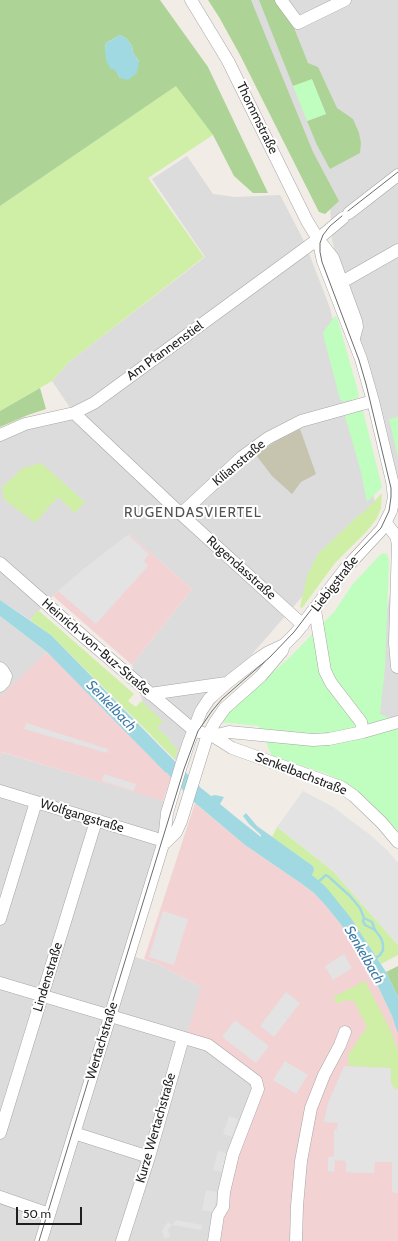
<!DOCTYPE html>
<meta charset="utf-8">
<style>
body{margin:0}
#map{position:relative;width:398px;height:1241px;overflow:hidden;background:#f1ece5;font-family:Cabin,sans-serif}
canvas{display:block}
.scale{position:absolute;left:16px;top:1207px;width:66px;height:18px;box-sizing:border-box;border:2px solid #1f1f1f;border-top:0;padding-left:5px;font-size:12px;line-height:14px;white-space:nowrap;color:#1f1f1f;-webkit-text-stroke:3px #fff;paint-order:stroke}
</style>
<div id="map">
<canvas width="398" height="1241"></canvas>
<div class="scale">50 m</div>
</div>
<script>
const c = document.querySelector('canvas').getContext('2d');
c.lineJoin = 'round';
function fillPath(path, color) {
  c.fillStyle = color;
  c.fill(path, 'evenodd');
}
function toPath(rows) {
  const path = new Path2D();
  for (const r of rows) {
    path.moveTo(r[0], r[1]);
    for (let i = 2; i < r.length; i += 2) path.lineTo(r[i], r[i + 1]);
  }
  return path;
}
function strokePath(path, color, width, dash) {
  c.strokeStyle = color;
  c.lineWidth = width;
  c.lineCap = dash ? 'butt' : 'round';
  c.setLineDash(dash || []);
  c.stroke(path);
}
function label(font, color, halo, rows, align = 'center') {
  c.font = font + ' Cabin,sans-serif';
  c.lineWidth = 4;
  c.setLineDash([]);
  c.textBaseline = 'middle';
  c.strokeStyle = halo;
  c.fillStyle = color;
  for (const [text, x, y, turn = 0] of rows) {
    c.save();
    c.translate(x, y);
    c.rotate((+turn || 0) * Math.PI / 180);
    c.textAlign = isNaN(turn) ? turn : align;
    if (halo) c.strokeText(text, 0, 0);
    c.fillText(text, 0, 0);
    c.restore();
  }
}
const residential = toPath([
 [243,0,398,0,398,498,332,240,330,204],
 [187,156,213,194,235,197,280,195,305,243,330,308,377,511,246,661,179,753,176,761,152,736,132,665,192,589,129,534,80,572,53,596,30,620,0,600,0,435,73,412,52,381,69,362,205,257,152,179],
 [398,548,398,737,370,705],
 [0,616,47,652,0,698],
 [1,752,164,801,164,841,129,955,158,964,201,987,256,1081,222,1211,222,1241,0,1241,0,757]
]);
const commercial = toPath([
 [129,534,192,589,132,665,53,596,80,572],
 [47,652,171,777,163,801,2,752,0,757,0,697],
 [195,803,245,845,302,884,314,893,327,907,346,931,375,980,392,1016,398,1034,398,1241,222,1241,222,1211,258,1085,187,1035,201,987,158,964,144,959]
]);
const construction = toPath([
 [300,429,316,474,301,482,292,494,272,476,256,455,276,441]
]);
const grass = toPath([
 [177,85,213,135,148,178,204,257,69,362,52,381,0,411,0,206],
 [41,463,85,502,75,513,58,497,35,523,4,499,2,487,23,468],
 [381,494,382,494,381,508,377,518,367,531,335,563,302,608,300,607,307,576,318,554,358,516,365,511],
 [38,610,134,694,128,701,136,707,141,701,163,721,157,728,170,739,169,741,178,750,175,759,51,635,30,620],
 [277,827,333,871,398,945,398,955,381,964,351,918,312,875,313,866,272,837],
 [365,981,390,1029,398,1051,398,1088,395,1090,391,1083,391,1068,349,1066,348,1055,367,1027,354,1001,345,1000,338,1004,333,997]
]);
const forest = toPath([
 [0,0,160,0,208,67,268,193,253,193,234,176,213,135,176,86,0,206],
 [120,35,127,39,132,46,133,53,139,61,120,78,106,52,105,48,106,43],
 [208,0,251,0,313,152,339,201,325,214,319,212,240,55,219,17],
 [259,0,283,0,308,63,318,67,337,108,353,119,359,133,361,143,360,153,330,169,317,145,307,121,326,114,312,80,293,86],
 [40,388,46,409,28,415,0,427,0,411],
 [398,966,398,997,386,972]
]);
const park = toPath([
 [312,79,326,114,307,121,293,86],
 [335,316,337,317,359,395,358,398,343,402,340,399,323,334,324,331],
 [362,410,363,411,382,487,367,502,361,472,345,416,345,414],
 [398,417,398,458,389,419],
 [382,553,387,554,389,561,385,667,380,714,395,720,398,722,398,836,367,799,346,783,327,774,272,756,259,726,221,722,238,703,288,659,334,612,353,584]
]);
const parking = toPath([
 [128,535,149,554,144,561,148,566,96,624,58,591,80,572],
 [26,723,108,749,107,753,24,729],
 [104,774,136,784,134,791,102,781],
 [303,791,333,807,369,834,387,850,398,863,398,945,333,871,277,827],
 [163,911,188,919,174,965,149,957],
 [344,954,352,968,333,980,325,966],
 [286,992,300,1003,274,1037,260,1026],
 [235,1020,269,1046,256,1063,222,1037],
 [285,1061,308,1075,296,1094,273,1080],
 [344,1066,391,1068,391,1083,395,1090,398,1088,398,1193,392,1192,392,1162,375,1162,374,1173,360,1173,346,1172,346,1161,335,1160,334,1172,328,1171,328,1157,334,1156,334,1130,337,1129,338,1123,324,1122,328,1103],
 [229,1116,238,1119,232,1137,223,1134],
 [218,1151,227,1153,222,1172,213,1170],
 [206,1190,217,1192,214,1212,202,1210],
 [176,1220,202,1225,201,1230,172,1225,168,1230,170,1237,164,1239,162,1230,168,1222,172,1225]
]);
const water = toPath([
 [120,35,127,39,132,46,133,53,139,61,137,73,128,80,120,78,115,70,110,68,106,60,105,48,106,43],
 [0,600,51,635,201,788,211,796,215,795,224,797,220,804,237,818,261,837,261,835,249,824,243,816,246,813,257,826,313,866,314,870,312,875,326,887,351,918,386,972,398,997,398,1034,392,1016,375,980,346,931,327,907,314,893,302,884,245,845,194,802,167,773,165,772,47,652,0,616]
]);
const stream = toPath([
 [317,883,326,875,329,877,350,896,360,908,364,918,363,921,365,925,375,930,381,938,383,944,383,950,380,955,374,959],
 [364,918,372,922,375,930]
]);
const minor = toPath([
 [191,0,228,61,307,221,318,239,333,258,356,321,357,327,354,338],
 [281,0,298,23,345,0],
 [349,213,398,175],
 [342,282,398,250],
 [74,413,181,514,303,625],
 [0,435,25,424,74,413,94,403,318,239,343,218],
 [181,514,242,457,268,438,301,421,373,401],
 [386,523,396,536,398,544,395,643,397,667],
 [0,563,84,637,190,727,196,731,213,736,232,748,341,787,354,796,382,823,398,842],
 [315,610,325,671,331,683,361,722,363,732],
 [0,668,3,671,6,676,4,682,0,686],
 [150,694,226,683],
 [213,736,229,732,313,740,329,739,363,732,398,722],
 [0,791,164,841],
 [164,841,166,842,176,832,181,821,207,737,215,722,225,708,261,676,282,651,284,645],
 [0,919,36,802],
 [0,983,208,1045,256,1081,258,1089,233,1154,224,1192,223,1207,218,1215,214,1241],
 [0,1133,96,821],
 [74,1133,149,1157],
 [0,1197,49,1214],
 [41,1241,164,841,167,813,181,766,189,742,201,711,209,699,227,683,255,661,267,653,284,645,296,633,345,569,382,529,391,511,394,497,392,481,373,401,361,359,323,261,318,239],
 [122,1241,149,1157,183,1038],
 [296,1241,297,1206,301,1161,311,1108,324,1075,340,1045,345,1032]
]);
const tram = toPath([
 [348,211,398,172],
 [39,1241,184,769,198,731,212,711,222,699,270,657,294,632,343,568,381,528,389,511,391,497,391,488,366,384,359,360,322,262,320,252,320,243,323,235,330,226,342,216]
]);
const streetNames = [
 ["Thommstraße",257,118,64],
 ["Am Pfannenstiel",165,351,-36],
 ["Kilianstraße",239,463,-40],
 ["Rugendasstraße",241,568,42],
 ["Liebigstraße",335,584,-52],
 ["Heinrich-von-Buz-Straße",96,647,41],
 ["Senkelbachstraße",301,774,21],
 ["Wolfgangstraße",82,816,17],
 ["Lindenstraße",48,977,-73],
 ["Wertachstraße",102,1041,-73],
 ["Kurze Wertachstraße",156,1128,-74]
];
const neighbourhoodNames = [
 ["RUGENDASVIERTEL",193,513]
];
const waterNames = [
 ["Senkelbach",111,706,46],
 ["Senkelbach",364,955,60]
];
fillPath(residential, '#dddcdc');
fillPath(commercial, '#f3d2d4');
fillPath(construction, '#c6c4af');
fillPath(grass, '#d0efa6');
fillPath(forest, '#add496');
fillPath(park, '#bffebe');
fillPath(parking, '#e3e3e3');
fillPath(water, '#a1d9e2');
strokePath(stream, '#a1d9e2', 2.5);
strokePath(minor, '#a6a6a6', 13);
strokePath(minor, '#fff', 12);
strokePath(tram, '#6d6d6d', 1);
label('13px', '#1f1f1f', '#fff', streetNames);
c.letterSpacing = '1px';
label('14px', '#525252', '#fff', neighbourhoodNames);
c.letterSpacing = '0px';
label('italic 14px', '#3d7ba7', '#fff', waterNames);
</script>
